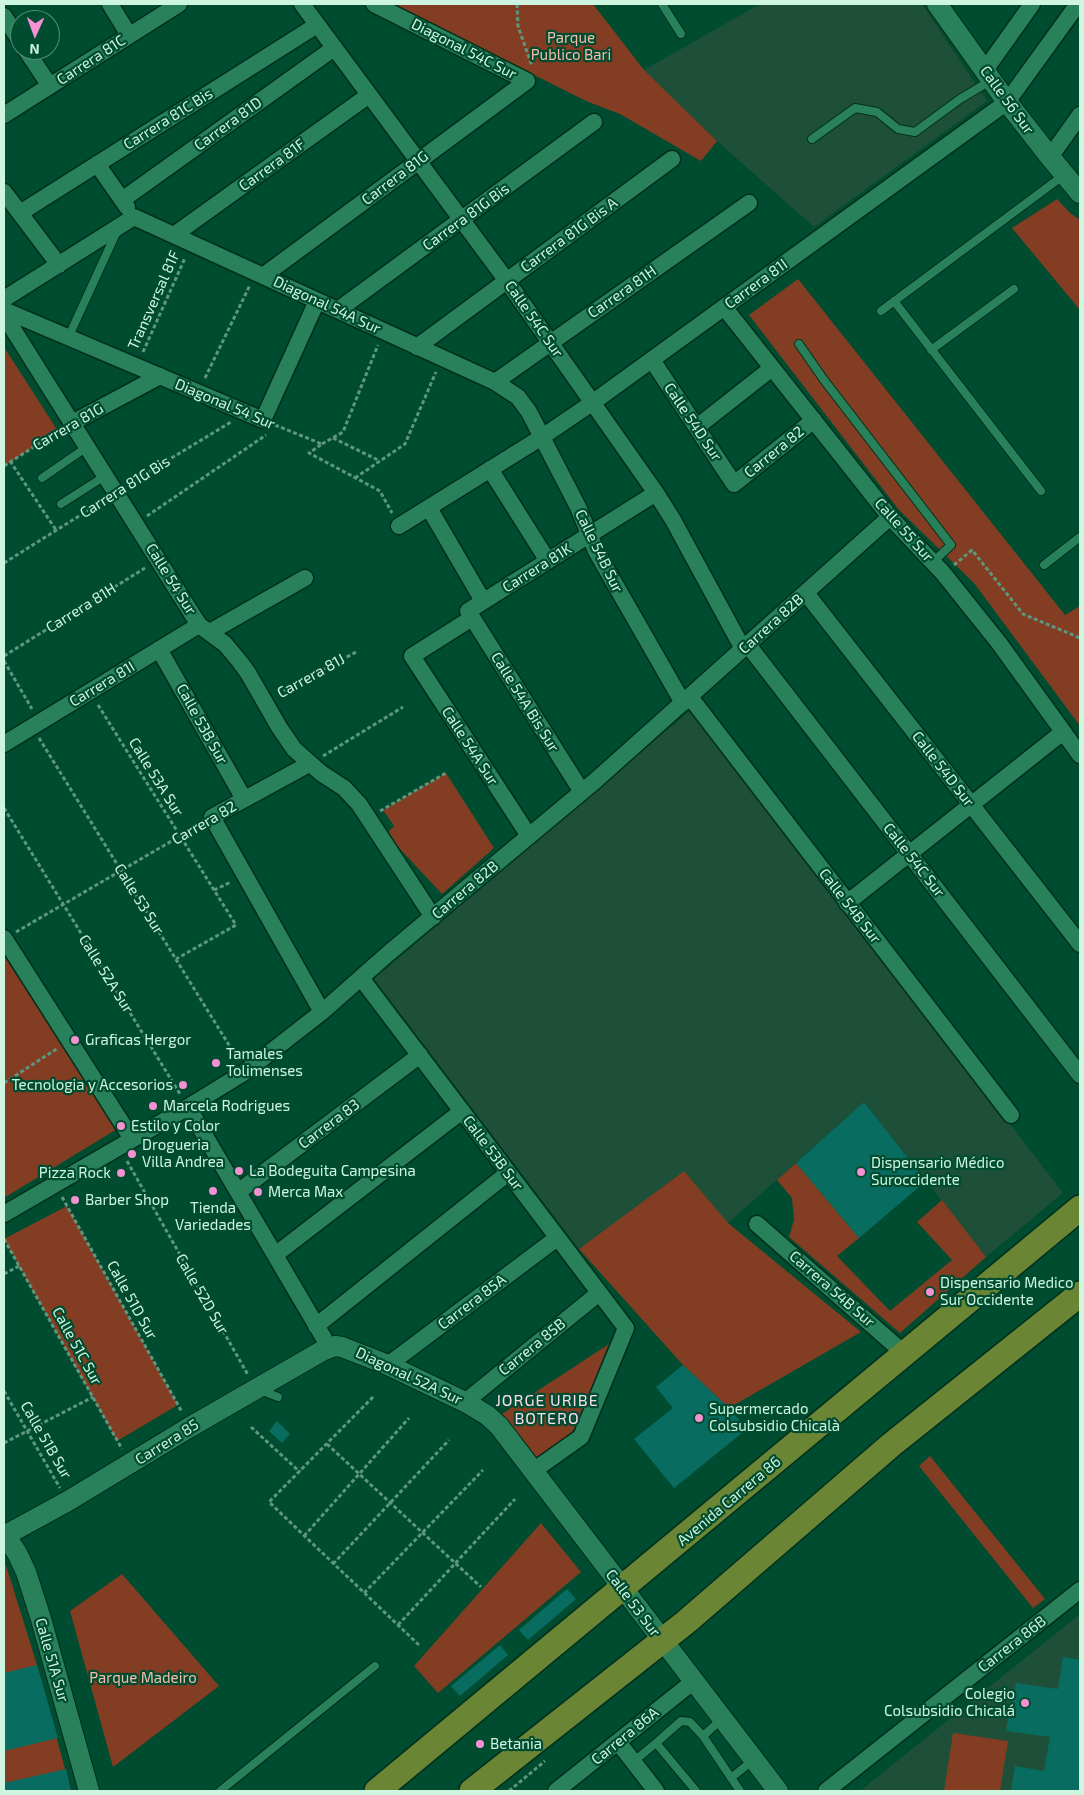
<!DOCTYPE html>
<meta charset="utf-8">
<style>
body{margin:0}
#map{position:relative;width:1084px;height:1795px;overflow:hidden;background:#004c30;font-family:"Exo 2",sans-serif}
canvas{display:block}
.frame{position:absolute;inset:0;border:5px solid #cdf5df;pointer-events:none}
.north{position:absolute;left:10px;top:10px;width:50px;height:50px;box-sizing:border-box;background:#004c30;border:1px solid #529076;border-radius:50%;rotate:182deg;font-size:14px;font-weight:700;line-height:20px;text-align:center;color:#cdf5df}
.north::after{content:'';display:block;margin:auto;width:18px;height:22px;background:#f491d3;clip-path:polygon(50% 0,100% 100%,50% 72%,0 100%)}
</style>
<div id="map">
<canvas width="1084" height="1795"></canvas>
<div class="frame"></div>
<div class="north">N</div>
</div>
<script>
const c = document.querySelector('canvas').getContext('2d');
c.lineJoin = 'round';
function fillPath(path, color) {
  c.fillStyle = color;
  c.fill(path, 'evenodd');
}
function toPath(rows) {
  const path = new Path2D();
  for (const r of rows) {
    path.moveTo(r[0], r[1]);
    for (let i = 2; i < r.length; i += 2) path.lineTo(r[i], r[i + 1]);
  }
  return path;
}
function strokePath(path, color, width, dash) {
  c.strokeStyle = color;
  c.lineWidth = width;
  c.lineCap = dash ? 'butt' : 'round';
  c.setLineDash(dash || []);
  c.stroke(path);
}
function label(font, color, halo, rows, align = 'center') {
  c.font = font + ' "Exo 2",sans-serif';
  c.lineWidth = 4.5;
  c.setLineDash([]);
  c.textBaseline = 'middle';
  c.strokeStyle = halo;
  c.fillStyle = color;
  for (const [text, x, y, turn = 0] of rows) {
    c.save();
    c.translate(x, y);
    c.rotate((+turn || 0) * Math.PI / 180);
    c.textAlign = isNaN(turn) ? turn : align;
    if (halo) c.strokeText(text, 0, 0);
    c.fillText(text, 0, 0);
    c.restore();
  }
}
const built = toPath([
 [760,4,922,4,987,101,814,227,717,141,644,70],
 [692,709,1063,1193,986,1257,864,1102,728,1223,684,1171,579,1249,374,979],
 [1080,1614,1080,1791,860,1791]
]);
const green = toPath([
 [393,4,593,4,644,70,717,141,701,161,620,114,586,101],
 [1057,199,1070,213,1080,220,1080,310,1012,228],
 [798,279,1065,615,1080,606,1080,726,974,583,899,510,749,315],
 [4,347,58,431,4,466],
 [446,773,494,848,442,894,386,834,394,826,383,810],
 [4,948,117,1129,4,1198],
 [796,1163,859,1238,837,1256,890,1311,952,1260,917,1222,942,1200,986,1257,900,1333,789,1237,794,1220,792,1198,777,1180],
 [684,1171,728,1223,861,1332,729,1408,683,1365,579,1249],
 [67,1206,178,1405,117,1441,4,1239],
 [609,1344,578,1422,567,1440,538,1459,502,1414],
 [930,1456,1045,1599,1033,1608,919,1466],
 [541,1523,581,1572,438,1693,414,1666],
 [4,1564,6,1566,10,1578,37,1665,71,1791,4,1791],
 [122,1574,219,1686,113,1767,70,1611],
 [953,1733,1008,1741,1000,1791,944,1791]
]);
const building = toPath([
 [864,1102,926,1181,859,1238,796,1163],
 [683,1365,729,1408,747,1429,674,1488,634,1439,673,1408,656,1387],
 [277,1421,290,1434,282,1443,269,1431],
 [567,1589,576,1599,528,1640,519,1630],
 [500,1645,508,1655,460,1696,451,1686],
 [1063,1657,1080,1660,1080,1791,1011,1791,1015,1766,1044,1771,1050,1737,1006,1731,1012,1694,1014,1694,1016,1683,1058,1689],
 [37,1665,58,1738,4,1751,4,1673],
 [66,1769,71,1791,4,1791,4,1783]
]);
const path = toPath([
 [517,4,518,26,532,66],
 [143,352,185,258],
 [205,378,250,285],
 [275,425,322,444,309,453,380,491,392,513],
 [333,438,380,461],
 [322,444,343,432,378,345],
 [10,461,56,530],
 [4,466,60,430],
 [355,478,405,444,436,372],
 [127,485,231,422],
 [147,516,266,435],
 [4,563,103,501],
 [954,565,972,550,1023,614,1080,638],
 [4,656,145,568],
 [4,661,32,709],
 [278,694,358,651],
 [98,705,236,925,176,959],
 [39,738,237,1058],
 [323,756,403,707],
 [4,808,180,1094],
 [380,811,446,773],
 [214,890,231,882],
 [16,932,199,825],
 [4,1083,58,1048],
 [127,1161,248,1375],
 [62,1197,182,1412],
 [4,1239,122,1449],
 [4,1274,19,1266],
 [4,1391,60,1488],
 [373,1397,269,1502,420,1646],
 [251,1427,300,1472],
 [4,1443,93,1397],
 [327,1444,481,1587],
 [304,1536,409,1418],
 [333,1564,449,1440],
 [364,1593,483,1470],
 [398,1625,515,1499],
 [509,1791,545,1761]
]);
const service = toPath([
 [662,4,681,34],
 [812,139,855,108,877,112,898,129,915,132,960,99,990,81],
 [894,301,1041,491],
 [881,311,1064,175],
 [68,338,117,231],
 [799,344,824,380,951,545,933,562],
 [931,350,1014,289],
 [42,478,87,447],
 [61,504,105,476],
 [1044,565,1080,537],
 [260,1390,278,1397],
 [703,1736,722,1719],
 [633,1762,656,1743],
 [731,1778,752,1761],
 [220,1791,375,1666],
 [696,1791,656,1743,681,1721,690,1722,703,1736,740,1791]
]);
const minor = toPath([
 [110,4,129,35],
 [302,4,507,281,656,493,673,520,743,649],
 [4,16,20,41],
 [26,50,50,86],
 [985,70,1032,4],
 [4,115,179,4],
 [1050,157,1080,115],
 [97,164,127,207],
 [4,192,59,265],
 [122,200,334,48],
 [20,213,317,25],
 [134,217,495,382,518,397,529,412,578,507,596,551,683,703],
 [174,235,369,95],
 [263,276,527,81,374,4],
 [4,299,134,217],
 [724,307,890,517,943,573,999,643,1080,755],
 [4,310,263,420,317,301],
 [338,310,594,122],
 [4,315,199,625,225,644,240,662,248,673,279,727,294,749,321,773,344,788,359,804,433,917],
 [417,347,672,159],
 [652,360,734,484,814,420],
 [495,382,749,203],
 [72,423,160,376],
 [697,427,772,368],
 [490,469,548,561],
 [429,508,483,601],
 [399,526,542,437,592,403,1007,102,1078,4],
 [806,593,1080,944],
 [472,618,412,656,529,836],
 [210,632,305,578],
 [748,645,1080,1075],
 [159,649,244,799],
 [690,697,1011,1115],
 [4,744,199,625],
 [309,764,212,817,322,1012],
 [582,792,468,611,656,493],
 [847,903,1063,732],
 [4,938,132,1139],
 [361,978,626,1328,581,1437,533,1471],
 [188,1107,329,1347],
 [238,1192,420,1055],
 [4,1214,188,1107,245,1072,322,1012,390,952,595,781,890,517],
 [757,1224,906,1355],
 [275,1255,462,1111],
 [316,1326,508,1173],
 [388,1365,557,1238],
 [465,1402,599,1293],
 [618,1742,656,1791],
 [556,1791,694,1681],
 [826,1791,1080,1590]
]);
const tertiary = toPath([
 [937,4,1007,102,1050,157,1080,193],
 [5,1535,17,1553,26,1572,41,1619,89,1791],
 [4,1536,68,1501,190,1427,322,1351,335,1346,342,1347,388,1365,465,1402,487,1415,499,1426,778,1791]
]);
const primary = toPath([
 [377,1791,1080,1208],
 [472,1791,686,1622,891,1445,1080,1294]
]);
const markers = [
 [75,1040,5,"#f491d3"],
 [216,1063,5,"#f491d3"],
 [183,1085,5,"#f491d3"],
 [153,1106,5,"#f491d3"],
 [121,1126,5,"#f491d3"],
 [132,1154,5,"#f491d3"],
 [239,1171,5,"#f491d3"],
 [861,1172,5,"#f491d3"],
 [121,1173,5,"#f491d3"],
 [213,1191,5,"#f491d3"],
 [258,1192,5,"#f491d3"],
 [75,1200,5,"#f491d3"],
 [930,1292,5,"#f491d3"],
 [699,1418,5,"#f491d3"],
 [1025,1703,5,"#f491d3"],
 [480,1744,5,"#f491d3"]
];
const parkNames = [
 ["Parque",571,38],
 ["Publico Bari",571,55],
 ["Parque Madeiro",143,1678]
];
const streetNames = [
 ["Diagonal 54C Sur",464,49,27],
 ["Carrera 81C",91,60,-33],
 ["Calle 56 Sur",1007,100,54],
 ["Carrera 81C Bis",168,119,-32],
 ["Carrera 81D",228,124,-36],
 ["Carrera 81F",272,165,-36],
 ["Carrera 81G",395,178,-37],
 ["Carrera 81G Bis",466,217,-36],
 ["Carrera 81G Bis A",569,235,-36],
 ["Carrera 81I",756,284,-36],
 ["Carrera 81H",622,292,-35],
 ["Transversal 81F",154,300,-66],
 ["Diagonal 54A Sur",327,305,25],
 ["Calle 54C Sur",534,319,55],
 ["Diagonal 54 Sur",225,404,23],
 ["Calle 54D Sur",693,422,56],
 ["Carrera 81G",68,427,-30],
 ["Carrera 82",774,452,-39],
 ["Carrera 81G Bis",125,487,-32],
 ["Calle 55 Sur",904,530,48],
 ["Calle 54B Sur",599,551,64],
 ["Carrera 81K",537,568,-32],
 ["Calle 54 Sur",171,579,58],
 ["Carrera 81H",81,608,-32],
 ["Carrera 82B",771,624,-42],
 ["Carrera 81J",311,676,-29],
 ["Carrera 81I",102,684,-31],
 ["Calle 54A Bis Sur",525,702,58],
 ["Calle 53B Sur",202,724,61],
 ["Calle 54A Sur",470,746,57],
 ["Calle 54D Sur",943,769,52],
 ["Calle 53A Sur",156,777,58],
 ["Carrera 82",204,823,-30],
 ["Calle 54C Sur",914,860,52],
 ["Carrera 82B",465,890,-40],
 ["Calle 53 Sur",139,899,58],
 ["Calle 54B Sur",850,906,52],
 ["Calle 52A Sur",106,974,58],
 ["Carrera 83",329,1124,-37],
 ["Calle 53B Sur",493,1153,53],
 ["Carrera 54B Sur",832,1289,41],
 ["Calle 52D Sur",202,1294,60],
 ["Calle 51D Sur",132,1300,61],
 ["Carrera 85A",472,1302,-37],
 ["Calle 51C Sur",77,1346,61],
 ["Carrera 85B",532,1347,-39],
 ["Diagonal 52A Sur",409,1376,25],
 ["Calle 51B Sur",46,1440,60],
 ["Carrera 85",167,1442,-32],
 ["Avenida Carrera 86",729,1501,-40],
 ["Calle 53 Sur",633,1603,53],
 ["Carrera 86B",1012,1644,-38],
 ["Calle 51A Sur",52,1660,74],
 ["Carrera 86A",625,1736,-39]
];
const poiNames = [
 ["Graficas Hergor",85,1040],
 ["Tamales",226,1054],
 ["Tolimenses",226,1071],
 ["Tecnologia y Accesorios",173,1085,"right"],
 ["Marcela Rodrigues",163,1106],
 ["Estilo y Color",131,1126],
 ["Drogueria",142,1145],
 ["Villa Andrea",142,1162],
 ["Dispensario Médico",871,1163],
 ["Suroccidente",871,1180],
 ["La Bodeguita Campesina",249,1171],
 ["Pizza Rock",111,1173,"right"],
 ["Merca Max",268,1192],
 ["Barber Shop",85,1200],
 ["Tienda",213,1208,"center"],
 ["Variedades",213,1225,"center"],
 ["Dispensario Medico",940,1283],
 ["Sur Occidente",940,1300],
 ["Supermercado",709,1409],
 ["Colsubsidio Chicalà",709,1426],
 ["Colegio",1015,1694,"right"],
 ["Colsubsidio Chicalá",1015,1711,"right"],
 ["Betania",490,1744]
];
const neighbourhoodNames = [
 ["JORGE URIBE",547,1401],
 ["BOTERO",547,1419]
];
fillPath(built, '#1e5039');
fillPath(green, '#823d22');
fillPath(building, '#086c60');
strokePath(service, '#002f1c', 10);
strokePath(minor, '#002f1c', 19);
strokePath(tertiary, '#002f1c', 22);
strokePath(primary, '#002f1c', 28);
strokePath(path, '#5c977e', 3, [4, 2.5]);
strokePath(service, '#29815b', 8);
strokePath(minor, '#29815b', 16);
strokePath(tertiary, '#29815b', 20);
strokePath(primary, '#6a8534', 25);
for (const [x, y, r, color] of markers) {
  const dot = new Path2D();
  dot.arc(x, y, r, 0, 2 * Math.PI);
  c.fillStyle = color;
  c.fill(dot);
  strokePath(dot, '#004c30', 2);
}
label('15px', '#f3bdaa', '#004c30', parkNames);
label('15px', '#cdf5df', '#004c30', streetNames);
label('15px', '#cdf5df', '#004c30', poiNames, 'left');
c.letterSpacing = '1px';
label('16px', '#f8dbec', '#004c30', neighbourhoodNames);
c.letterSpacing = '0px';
</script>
